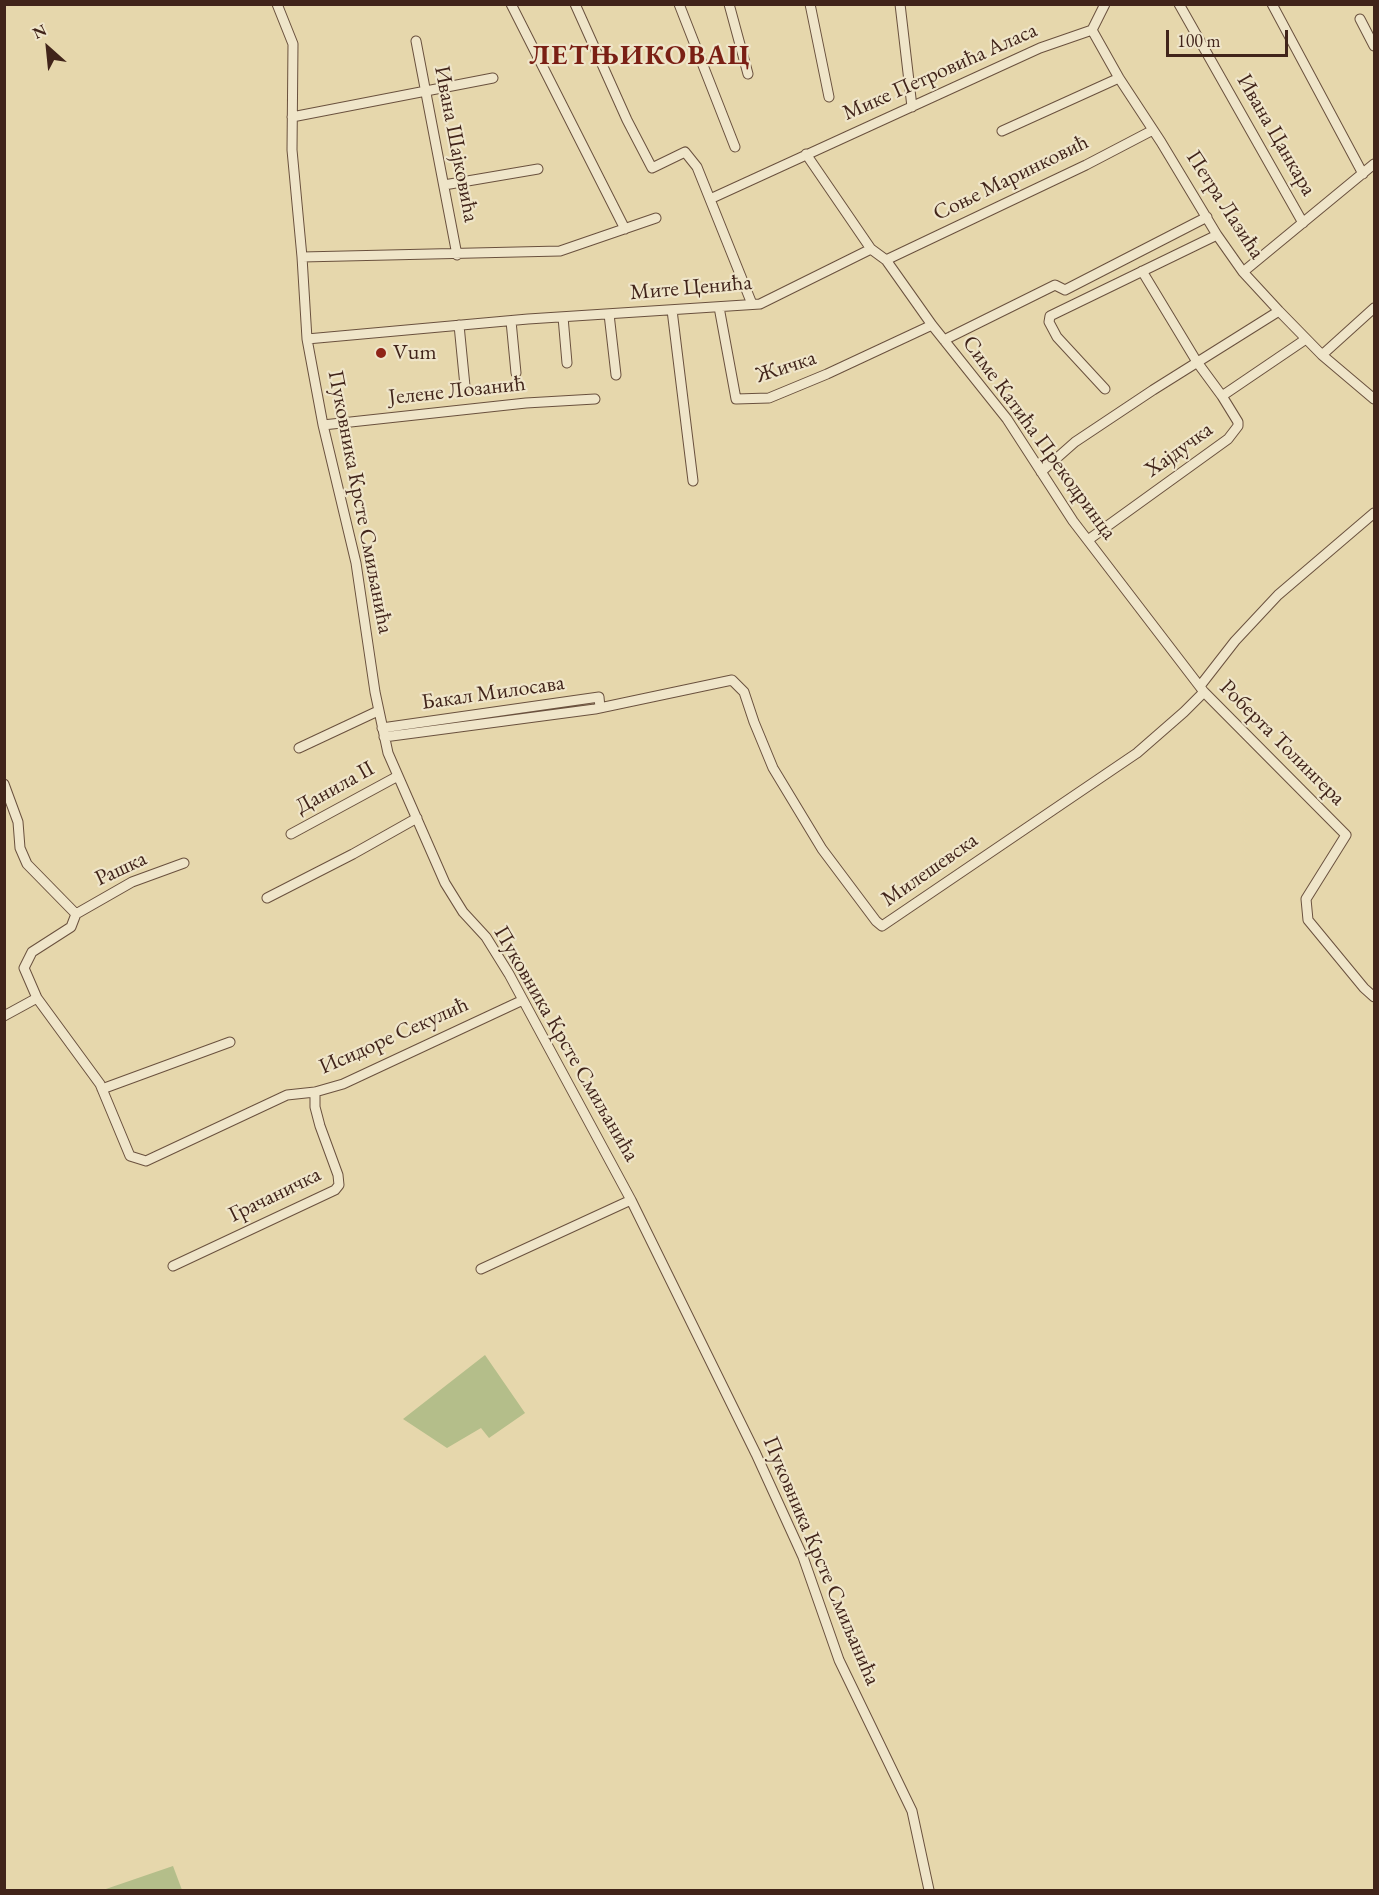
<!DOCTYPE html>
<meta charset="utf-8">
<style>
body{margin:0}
#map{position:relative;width:1379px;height:1895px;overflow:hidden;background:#e6d7ac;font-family:"EB Garamond",serif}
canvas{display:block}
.frame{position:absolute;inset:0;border:6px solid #41241a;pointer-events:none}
.north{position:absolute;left:18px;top:18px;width:60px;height:60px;-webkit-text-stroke:4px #efe5c9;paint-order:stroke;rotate:333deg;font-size:16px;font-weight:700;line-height:24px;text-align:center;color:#41241a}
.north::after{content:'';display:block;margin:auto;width:21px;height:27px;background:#41241a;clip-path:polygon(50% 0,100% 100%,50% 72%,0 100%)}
.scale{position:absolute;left:1166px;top:30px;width:122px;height:27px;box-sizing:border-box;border:3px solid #41241a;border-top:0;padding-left:8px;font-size:18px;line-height:21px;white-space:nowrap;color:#41241a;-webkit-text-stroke:4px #efe5c9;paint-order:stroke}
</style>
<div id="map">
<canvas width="1379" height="1895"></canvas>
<div class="frame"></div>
<div class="north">N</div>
<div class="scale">100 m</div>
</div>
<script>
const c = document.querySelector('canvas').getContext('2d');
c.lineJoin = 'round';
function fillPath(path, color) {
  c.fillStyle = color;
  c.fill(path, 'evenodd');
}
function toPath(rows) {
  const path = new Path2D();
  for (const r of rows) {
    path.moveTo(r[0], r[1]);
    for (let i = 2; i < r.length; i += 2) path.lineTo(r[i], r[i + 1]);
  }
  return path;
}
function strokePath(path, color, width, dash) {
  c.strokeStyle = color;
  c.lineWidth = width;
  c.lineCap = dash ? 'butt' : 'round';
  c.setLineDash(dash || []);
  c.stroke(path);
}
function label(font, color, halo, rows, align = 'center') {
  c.font = font + ' "EB Garamond",serif';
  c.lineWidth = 4.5;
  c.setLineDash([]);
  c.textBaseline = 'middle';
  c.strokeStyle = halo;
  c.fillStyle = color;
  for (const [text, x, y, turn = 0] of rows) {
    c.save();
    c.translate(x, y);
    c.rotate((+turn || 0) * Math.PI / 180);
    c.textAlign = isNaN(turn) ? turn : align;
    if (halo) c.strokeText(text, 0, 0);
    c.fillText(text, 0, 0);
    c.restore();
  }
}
const green = toPath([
 [485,1355,525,1413,489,1438,481,1428,447,1448,403,1419],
 [173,1866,182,1890,103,1890]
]);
const minor = toPath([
 [277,4,293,44,292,150,302,257,307,339,323,425,356,563,375,692,388,753,445,883,463,912,486,937,509,974,631,1200,756,1454,803,1557,839,1660,912,1811,929,1890],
 [511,4,625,229],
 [575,4,627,120,652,168,685,152,697,167,752,304],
 [679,4,735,147],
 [729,4,748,74],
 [810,4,829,97],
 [900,4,912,107],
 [1105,4,1092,30,1119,78,1161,142,1217,235,1243,272,1279,311,1322,355,1374,399],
 [1179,4,1303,223],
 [1272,4,1363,174],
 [1360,19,1374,46],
 [416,41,457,255],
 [292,117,493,78],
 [1002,131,1119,78],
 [806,154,871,249,886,260,932,325,1007,419,1073,521,1204,692,1346,835,1306,899,1308,920,1364,988,1374,997],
 [444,185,538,169],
 [710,199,1040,48,1092,30],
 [302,257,560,251,656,218],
 [886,260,1086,165,1153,130],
 [1243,272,1374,164],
 [719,307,736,399,769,398,827,374,932,325],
 [672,310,693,481],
 [609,314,616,375],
 [563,317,567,363],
 [511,321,516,373],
 [459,325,465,386],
 [307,339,528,319,760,304,871,249],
 [944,340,1055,285,1065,290,1207,217],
 [1322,355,1374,308],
 [1105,389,1057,337,1049,322,1050,316,1217,235],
 [1222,396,1306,339],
 [323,425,526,403,595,399],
 [1041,472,1075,442,1153,390,1279,311],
 [1088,540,1228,439,1238,426,1238,422,1222,396,1197,362,1142,271],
 [1200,686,1235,641,1278,595,1374,513],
 [382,728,599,697,600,708],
 [384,737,595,709,732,680,744,692,754,722,773,768,822,849,876,921,882,926,1137,753,1184,712,1204,692],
 [299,748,378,711],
 [4,784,18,822,20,848,27,864,76,914,71,927,32,952,24,968,37,998,100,1084,130,1156,146,1161,287,1095,315,1092,343,1084,523,1000],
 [291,834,398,776],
 [267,898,353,854,417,818],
 [76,914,132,882,184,863],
 [4,1016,37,998],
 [102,1089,230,1042],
 [173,1266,335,1190,339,1185,338,1175,320,1126,315,1107,315,1092],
 [481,1269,631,1200]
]);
const markers = [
 [381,353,6,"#8f2418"]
];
const streetNames = [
 ["Мике Петровића Аласа",940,72,-24],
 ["Ивана Цанкара",1276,135,60],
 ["Ивана Шајковића",456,144,79],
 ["Соње Маринковић",1011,178,-26],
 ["Петра Лазића",1225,205,57],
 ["Мите Ценића",691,288,-5],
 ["Жичка",786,367,-18],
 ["Јелене Лозанић",457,391,-6],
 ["Симе Катића Прекодринца",1039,438,54],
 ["Хајдучка",1179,450,-36],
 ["Пуковника Крсте Смиљанића",360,502,79],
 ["Бакал Милосава",493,693,-8],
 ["Роберта Толингера",1282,743,45],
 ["Данила II",335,788,-29],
 ["Рашка",121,869,-25],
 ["Милешевска",930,870,-35],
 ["Исидоре Секулић",394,1036,-24],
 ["Пуковника Крсте Смиљанића",566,1044,60],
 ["Грачаничка",275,1195,-26],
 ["Пуковника Крсте Смиљанића",821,1561,67]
];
const poiNames = [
 ["Vum",393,353]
];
const districtNames = [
 ["ЛЕТЊИКОВАЦ",640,56]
];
fillPath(green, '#b4be8a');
strokePath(minor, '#6a513e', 11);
strokePath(minor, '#efe5c9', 9);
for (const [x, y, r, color] of markers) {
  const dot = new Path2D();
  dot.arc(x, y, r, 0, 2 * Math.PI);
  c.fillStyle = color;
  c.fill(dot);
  strokePath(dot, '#efe5c9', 2);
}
label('22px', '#41241a', '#efe5c9', streetNames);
label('22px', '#41241a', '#efe5c9', poiNames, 'left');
c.letterSpacing = '1.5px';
label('bold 28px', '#7a1f14', '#efe5c9', districtNames);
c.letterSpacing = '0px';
</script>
